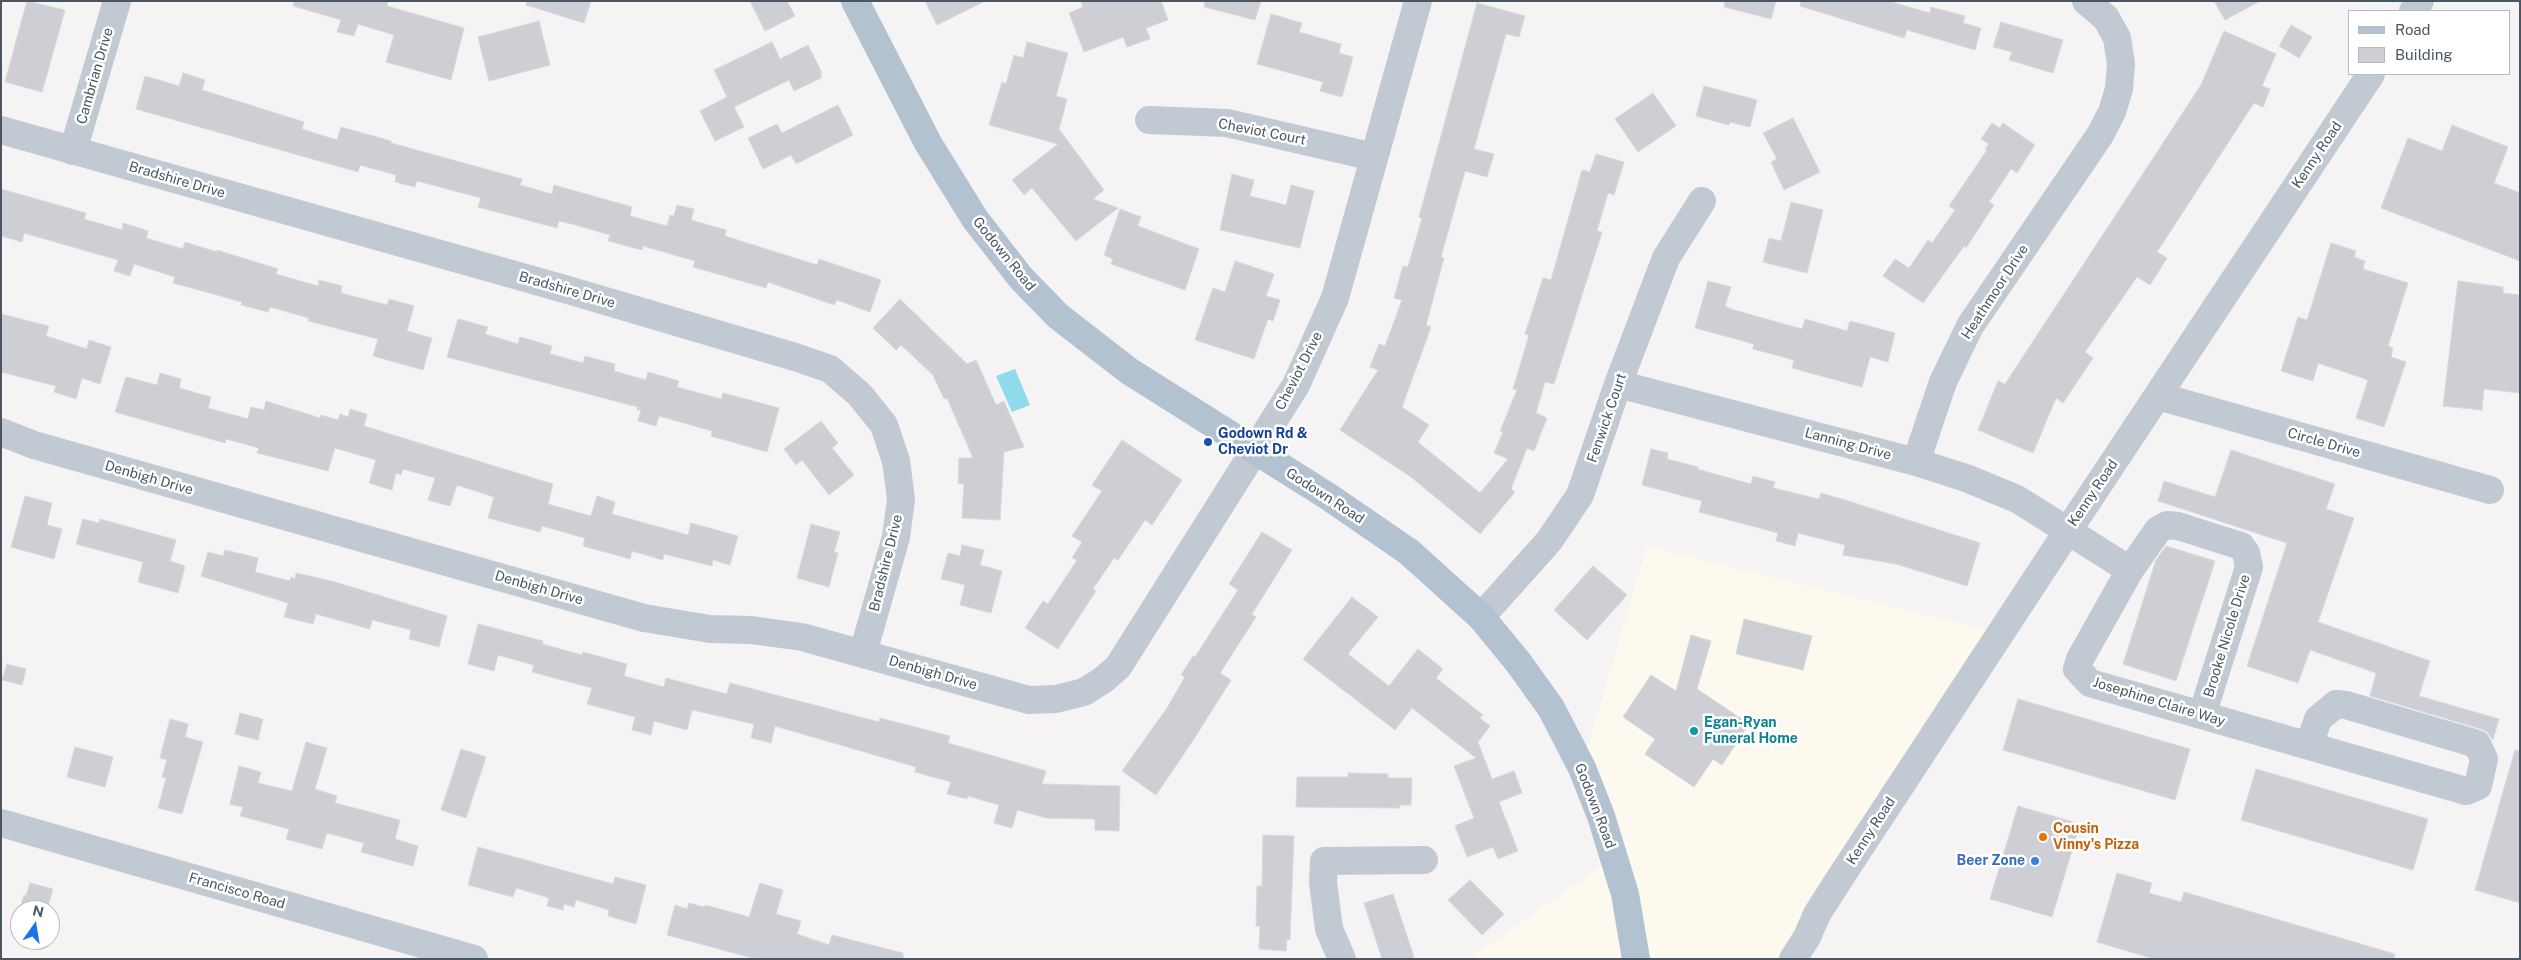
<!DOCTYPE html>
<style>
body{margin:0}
#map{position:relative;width:2521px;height:960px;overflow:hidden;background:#f5f3f3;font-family:"Public Sans",sans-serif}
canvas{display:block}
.frame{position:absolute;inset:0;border:2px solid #4a5661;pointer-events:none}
.legend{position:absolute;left:2348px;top:10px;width:162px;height:65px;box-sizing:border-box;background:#fff;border:1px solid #b7bbc0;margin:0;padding:6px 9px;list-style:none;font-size:15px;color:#4a5661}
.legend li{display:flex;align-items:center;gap:10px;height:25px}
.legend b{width:25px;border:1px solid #b7bbc0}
.north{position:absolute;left:10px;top:900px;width:50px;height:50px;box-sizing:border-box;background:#fff;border:1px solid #b7bbc0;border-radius:50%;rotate:13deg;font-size:14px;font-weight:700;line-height:20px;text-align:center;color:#4a5661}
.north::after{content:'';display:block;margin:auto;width:18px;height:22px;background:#1a73e8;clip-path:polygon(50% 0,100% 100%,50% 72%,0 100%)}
</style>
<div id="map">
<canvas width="2521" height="960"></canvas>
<div class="frame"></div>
<ul class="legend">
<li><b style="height:6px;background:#b3c2d1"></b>Road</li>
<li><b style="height:14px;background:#cdcfd5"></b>Building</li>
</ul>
<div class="north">N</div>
</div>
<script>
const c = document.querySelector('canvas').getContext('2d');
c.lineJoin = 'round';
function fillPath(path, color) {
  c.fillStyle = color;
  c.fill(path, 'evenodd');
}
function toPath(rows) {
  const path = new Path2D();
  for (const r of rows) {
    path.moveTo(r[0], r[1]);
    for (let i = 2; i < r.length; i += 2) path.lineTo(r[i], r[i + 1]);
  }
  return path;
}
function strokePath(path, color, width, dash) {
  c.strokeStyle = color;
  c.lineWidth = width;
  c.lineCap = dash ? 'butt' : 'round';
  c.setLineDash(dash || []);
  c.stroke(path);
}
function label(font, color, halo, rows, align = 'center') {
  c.font = font + ' "Public Sans",sans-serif';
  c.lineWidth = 5;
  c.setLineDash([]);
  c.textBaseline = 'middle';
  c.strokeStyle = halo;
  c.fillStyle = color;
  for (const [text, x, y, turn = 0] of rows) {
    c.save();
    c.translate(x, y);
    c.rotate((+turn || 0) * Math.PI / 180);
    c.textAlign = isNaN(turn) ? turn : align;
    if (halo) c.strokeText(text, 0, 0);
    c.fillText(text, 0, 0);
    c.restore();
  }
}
const commercial = toPath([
 [1647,546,2001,634,1790,959,1475,959,1475,955,1614,857,1581,769]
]);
const water = toPath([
 [1015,369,1030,405,1012,412,996,376]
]);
const building = toPath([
 [27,1,65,10,42,92,5,82,27,1],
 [294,1,388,1,387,6,464,28,451,80,386,62,394,35,358,24,354,36,337,32,341,20,293,6,294,1],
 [527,1,591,1,584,23,526,5,527,1],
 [750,1,787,1,795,16,765,31,750,1],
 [925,1,985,1,937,25,925,1],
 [1081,1,1161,1,1168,20,1146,28,1150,39,1127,47,1123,37,1084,52,1069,13,1083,7,1081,1],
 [1205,1,1261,1,1255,20,1204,7,1205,1],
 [1725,1,1776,1,1771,19,1724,7,1725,1],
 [1801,1,1888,1,1930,13,1931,7,1965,16,1963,23,1981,28,1975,50,1907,30,1904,38,1800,6,1801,1],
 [2214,1,2260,1,2225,20,2214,1],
 [1477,3,1525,16,1519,37,1506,34,1474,149,1494,154,1487,177,1465,171,1441,257,1444,258,1426,325,1431,327,1402,407,1429,425,1418,442,1480,493,1508,459,1494,453,1503,432,1500,431,1517,390,1513,389,1529,335,1525,334,1543,278,1551,280,1582,170,1590,172,1596,154,1624,162,1614,195,1608,193,1597,231,1602,232,1554,384,1545,382,1536,413,1547,418,1534,451,1527,448,1511,489,1515,492,1480,534,1411,477,1340,430,1378,370,1370,367,1379,344,1385,346,1402,300,1394,298,1403,266,1408,267,1422,218,1419,217,1477,3],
 [1271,14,1302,23,1299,32,1341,44,1339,53,1353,57,1342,97,1320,91,1323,82,1257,64,1271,14],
 [539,21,550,65,489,81,478,37,539,21],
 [2001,22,2063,40,2053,73,2009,60,2012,52,1993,47,2001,22],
 [2291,25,2312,37,2299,58,2279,46,2291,25],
 [2224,31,2276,54,2262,86,2270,89,2263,107,2254,103,2157,252,2167,258,2150,285,2137,277,2085,352,2093,358,2063,403,2056,398,2033,453,1978,430,1998,381,2005,384,2201,85,2224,31],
 [772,42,780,59,808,45,821,71,821,78,794,91,789,80,734,107,744,127,715,141,700,111,727,97,714,70,772,42],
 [1027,42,1068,53,1056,96,1067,99,1059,129,1104,190,1093,199,1118,208,1076,241,1032,188,1024,195,1012,180,1058,144,989,125,1002,82,1006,84,1014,55,1023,58,1027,42],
 [183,73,205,80,202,90,304,122,302,129,337,140,341,127,391,141,391,143,522,179,520,185,552,194,554,185,632,207,630,216,667,226,670,215,674,216,677,205,694,209,691,220,726,230,725,236,817,265,819,259,881,280,870,312,837,300,834,305,768,282,766,288,693,267,695,261,643,246,642,250,608,241,610,235,576,225,559,221,557,228,478,207,481,198,417,181,415,187,395,182,396,175,360,165,358,172,136,109,145,76,179,86,183,73],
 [1704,86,1757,100,1750,127,1730,122,1729,125,1696,116,1704,86],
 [1653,93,1676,126,1638,152,1615,119,1653,93],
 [838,105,853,135,796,164,791,155,763,169,748,138,777,124,782,133,838,105],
 [1793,118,1820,172,1784,190,1771,162,1777,159,1763,133,1793,118],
 [1992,123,2000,128,2003,123,2035,145,2017,173,2011,169,1989,202,1994,205,1966,248,1964,246,1923,303,1883,276,1895,259,1909,268,1928,240,1932,243,1955,210,1949,206,1987,150,1985,149,1989,144,1981,139,1992,123],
 [2452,125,2508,147,2494,183,2520,193,2520,261,2381,208,2408,138,2442,151,2452,125],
 [1232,174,1254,180,1250,196,1286,205,1291,185,1314,191,1300,248,1220,230,1232,174],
 [1,189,86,213,84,219,122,230,123,223,148,231,146,238,183,249,185,242,217,252,217,250,278,269,276,274,318,286,319,280,342,286,341,293,387,305,389,299,414,306,407,331,432,338,423,370,373,356,378,339,308,321,309,318,270,307,268,312,241,305,242,302,173,283,175,277,134,264,130,276,114,271,118,260,24,233,22,242,1,236,1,189],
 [1791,202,1823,210,1807,273,1763,262,1769,238,1781,241,1791,202],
 [1120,209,1141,217,1138,226,1199,249,1185,290,1111,264,1113,259,1104,255,1120,209],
 [2331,243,2356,251,2354,257,2365,261,2363,269,2408,283,2388,346,2393,348,2391,357,2406,362,2384,427,2356,418,2368,380,2318,363,2313,381,2281,371,2298,317,2307,320,2331,243],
 [1235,261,1274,274,1266,296,1280,300,1273,321,1268,319,1254,359,1195,340,1213,288,1225,292,1235,261],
 [1708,281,1731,287,1725,306,1734,310,1802,329,1805,319,1847,331,1850,321,1895,333,1888,362,1870,357,1862,387,1792,368,1794,360,1753,349,1754,344,1695,328,1708,281],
 [2458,281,2503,287,2503,293,2520,295,2520,393,2484,389,2482,410,2443,406,2458,281],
 [900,299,967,364,976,360,996,405,1004,401,1024,447,1004,452,1000,520,962,518,964,484,958,483,959,458,973,458,947,398,944,399,933,375,901,345,896,350,873,328,900,299],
 [1,314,49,326,46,336,87,349,89,340,111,347,100,384,82,378,76,399,54,392,56,386,1,372,1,314],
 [458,319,488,327,485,334,518,344,520,337,552,346,550,354,583,363,585,356,615,364,614,371,646,380,648,372,679,381,677,387,721,399,723,393,779,408,767,452,711,436,712,431,659,416,656,426,638,421,641,410,637,410,638,407,447,357,458,319],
 [160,373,181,379,179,388,211,397,208,408,248,419,251,407,264,410,266,401,320,418,321,415,338,420,340,414,348,417,350,409,367,414,364,426,553,484,548,504,591,516,597,496,615,502,612,514,688,535,691,523,738,536,730,565,713,560,712,566,664,554,663,560,632,551,630,559,583,546,585,538,542,526,540,532,488,518,494,497,457,485,450,506,428,500,435,478,403,469,401,475,396,473,392,490,369,483,376,460,335,448,328,471,257,453,259,448,226,439,225,443,115,412,126,377,157,385,160,373],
 [821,421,838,443,832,448,854,475,829,495,802,460,796,465,784,449,821,421],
 [1122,440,1182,480,1152,525,1145,520,1118,560,1114,558,1093,589,1096,591,1058,649,1025,628,1043,601,1048,604,1077,560,1072,558,1082,542,1072,536,1102,491,1092,485,1122,440],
 [1651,449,1668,453,1667,459,1698,467,1697,469,1751,484,1753,476,1775,482,1773,488,1819,499,1821,493,1845,500,1980,543,1967,586,1896,564,1843,555,1845,545,1798,533,1795,546,1776,541,1778,533,1699,512,1702,501,1642,485,1651,449],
 [2231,450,2335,484,2326,509,2354,518,2318,622,2430,661,2419,696,2499,719,2493,740,2487,732,2481,729,2370,696,2376,673,2310,650,2298,683,2247,666,2287,543,2158,501,2164,481,2215,497,2231,450],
 [25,496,52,503,47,525,62,529,54,559,11,547,25,496],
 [83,519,99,523,100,519,176,540,170,561,185,566,178,593,138,582,143,562,76,544,83,519],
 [811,524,840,532,834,552,838,553,829,587,797,578,811,524],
 [1262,532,1292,550,1252,614,1256,617,1220,673,1231,680,1194,739,1156,795,1122,771,1167,708,1185,677,1181,675,1193,656,1195,657,1238,590,1229,584,1262,532],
 [962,545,984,550,980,565,1002,571,991,613,960,605,965,585,941,579,948,553,960,556,962,545],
 [2166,546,2215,561,2176,681,2123,664,2156,560,2166,546],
 [225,550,258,558,255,572,290,581,291,577,295,579,296,573,335,582,447,616,439,647,409,639,411,630,372,620,370,629,316,614,313,624,284,617,288,603,201,576,208,552,223,556,225,550],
 [1593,566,1627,595,1587,640,1554,610,1593,566],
 [1352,597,1378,617,1348,654,1389,686,1418,649,1443,669,1436,678,1483,715,1480,718,1490,726,1478,742,1492,779,1514,771,1522,793,1499,802,1518,851,1498,859,1493,847,1467,857,1455,826,1474,818,1454,766,1476,758,1412,708,1395,730,1303,659,1352,597],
 [1744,619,1812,636,1803,670,1736,654,1744,619],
 [478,624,543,641,542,644,582,655,583,652,627,664,624,676,664,687,666,678,727,694,730,683,879,722,880,718,950,736,948,743,1046,771,1042,784,1120,786,1119,831,1095,830,1095,819,1046,818,1017,810,1012,828,994,823,999,805,968,796,967,799,947,794,951,782,915,772,916,767,775,726,771,743,751,738,754,724,692,710,687,730,654,721,651,735,632,730,635,717,587,704,592,688,532,672,534,665,498,655,494,671,468,664,478,624],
 [1691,635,1711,641,1697,689,1749,724,1722,765,1713,759,1694,787,1645,754,1655,739,1623,717,1651,675,1676,691,1691,635],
 [7,664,26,669,22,685,2,680,7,664],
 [2018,699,2190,749,2175,800,2003,750,2018,699],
 [240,713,263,719,258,740,235,734,240,713],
 [170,719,188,724,185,737,203,742,182,814,158,808,166,778,162,777,167,760,160,758,170,719],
 [306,742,327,748,315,789,337,796,335,803,400,820,395,839,418,846,413,866,361,852,364,843,327,833,322,849,286,839,289,829,240,816,243,807,230,804,239,766,261,772,258,783,292,791,306,742],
 [75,747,113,757,105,787,67,777,75,747],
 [461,749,486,757,466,818,441,810,461,749],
 [2515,750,2520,751,2520,903,2475,890,2515,750],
 [2256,769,2428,819,2413,870,2241,820,2256,769],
 [1348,773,1388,774,1388,778,1412,778,1411,805,1400,805,1400,808,1296,807,1297,777,1348,777,1348,773],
 [2018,806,2080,824,2052,917,1990,899,2018,806],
 [1263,835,1294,836,1290,940,1287,939,1286,951,1259,949,1260,926,1256,926,1257,886,1262,886,1263,835],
 [478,847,613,884,615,877,646,885,636,924,608,916,609,910,576,900,574,907,564,904,563,910,547,906,549,898,516,888,513,897,468,885,478,847],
 [2117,873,2152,883,2149,893,2181,902,2184,892,2395,954,2394,959,2154,959,2097,942,2117,873],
 [1470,880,1504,914,1482,935,1448,900,1470,880],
 [30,883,53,889,47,909,53,910,50,921,50,910,20,910,20,923,16,922,24,895,26,896,30,883],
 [760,883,783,890,776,914,801,921,797,934,829,945,832,935,903,953,903,959,756,959,667,935,675,905,687,909,689,903,704,907,705,905,749,917,760,883],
 [1393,894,1413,954,1414,959,1382,959,1364,903,1393,894]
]);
const minor = toPath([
 [2413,11,2420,1],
 [1149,120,1227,123,1374,157],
 [1,130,568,290,795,357,830,369,860,395,884,425,896,461,901,499,896,537,863,653],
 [73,151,117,1],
 [1618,384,1916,462,1966,478,2017,499,2130,570,2080,659,2077,669,2090,683,2466,791,2478,786,2484,759,2477,744,2346,705,2336,704,2318,719,2309,746],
 [2158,396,2490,490],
 [1,432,34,445,644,618,710,629,751,630,802,637,1029,700,1056,699,1084,692,1103,680,1118,667,1296,385,1335,298,1418,1],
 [1916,462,1943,382,1970,326,2100,135,2112,112,2119,89,2121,64,2117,38,2106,18,2086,1],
 [2130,570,2158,530,2167,525,2178,526,2241,546,2246,553,2249,567,2202,715],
 [1481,617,1549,541,1580,495,1618,384,1666,258,1702,201],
 [1,823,474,959],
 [1342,959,1329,929,1323,882,1324,861,1424,860],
 [1793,959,1807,937,1817,914,1840,878,2067,532,2371,74]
]);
const major = toPath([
 [855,1,928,143,975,219,1021,278,1058,316,1129,371,1329,497,1409,552,1481,617,1518,662,1551,708,1582,768,1601,816,1625,894,1636,959]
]);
const markers = [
 [1208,442,5,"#1a4fb4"],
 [1694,731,5,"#0f9aa8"],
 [2043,837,5,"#e8710a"],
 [2035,861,5,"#3f7fe0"]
];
const streetNames = [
 ["Cambrian Drive",95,76,-74],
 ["Cheviot Court",1262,132,11],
 ["Kenny Road",2317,155,-56],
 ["Bradshire Drive",177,180,16],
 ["Godown Road",1004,254,51],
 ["Bradshire Drive",567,290,16],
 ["Heathmoor Drive",1995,292,-57],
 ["Cheviot Drive",1299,371,-63],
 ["Fenwick Court",1607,418,-71],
 ["Circle Drive",2324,443,16],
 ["Lanning Drive",1848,444,15],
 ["Denbigh Drive",149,478,16],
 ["Kenny Road",2093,493,-56],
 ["Godown Road",1325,496,33],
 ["Bradshire Drive",886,563,-76],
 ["Denbigh Drive",539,588,16],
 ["Brooke Nicole Drive",2227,636,-73],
 ["Denbigh Drive",933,673,16],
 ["Josephine Claire Way",2159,702,17],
 ["Godown Road",1595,806,69],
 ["Kenny Road",1871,831,-57],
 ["Francisco Road",237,891,16]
];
const transitNames = [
 ["Godown Rd &",1218,434],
 ["Cheviot Dr",1218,450]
];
const cultureNames = [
 ["Egan-Ryan",1704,723],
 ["Funeral Home",1704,739]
];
const foodNames = [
 ["Cousin",2053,829],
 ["Vinny's Pizza",2053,845]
];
const shopNames = [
 ["Beer Zone",2025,861]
];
fillPath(commercial, '#fdf9ef');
fillPath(water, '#90daee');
fillPath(building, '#cdcfd5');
strokePath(building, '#d7d9de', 1);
strokePath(minor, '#c1cad2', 28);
strokePath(major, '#b3c2d1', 28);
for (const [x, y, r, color] of markers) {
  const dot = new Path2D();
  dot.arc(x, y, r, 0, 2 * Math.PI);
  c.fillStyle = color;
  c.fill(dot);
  strokePath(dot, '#fff', 2);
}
label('14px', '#4a5661', '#fff', streetNames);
label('bold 14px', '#164399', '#fff', transitNames, 'left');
label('bold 14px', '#0d838f', '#fff', cultureNames, 'left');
label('bold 14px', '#c56008', '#fff', foodNames, 'left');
label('bold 14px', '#366cbe', '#fff', shopNames, 'right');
</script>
